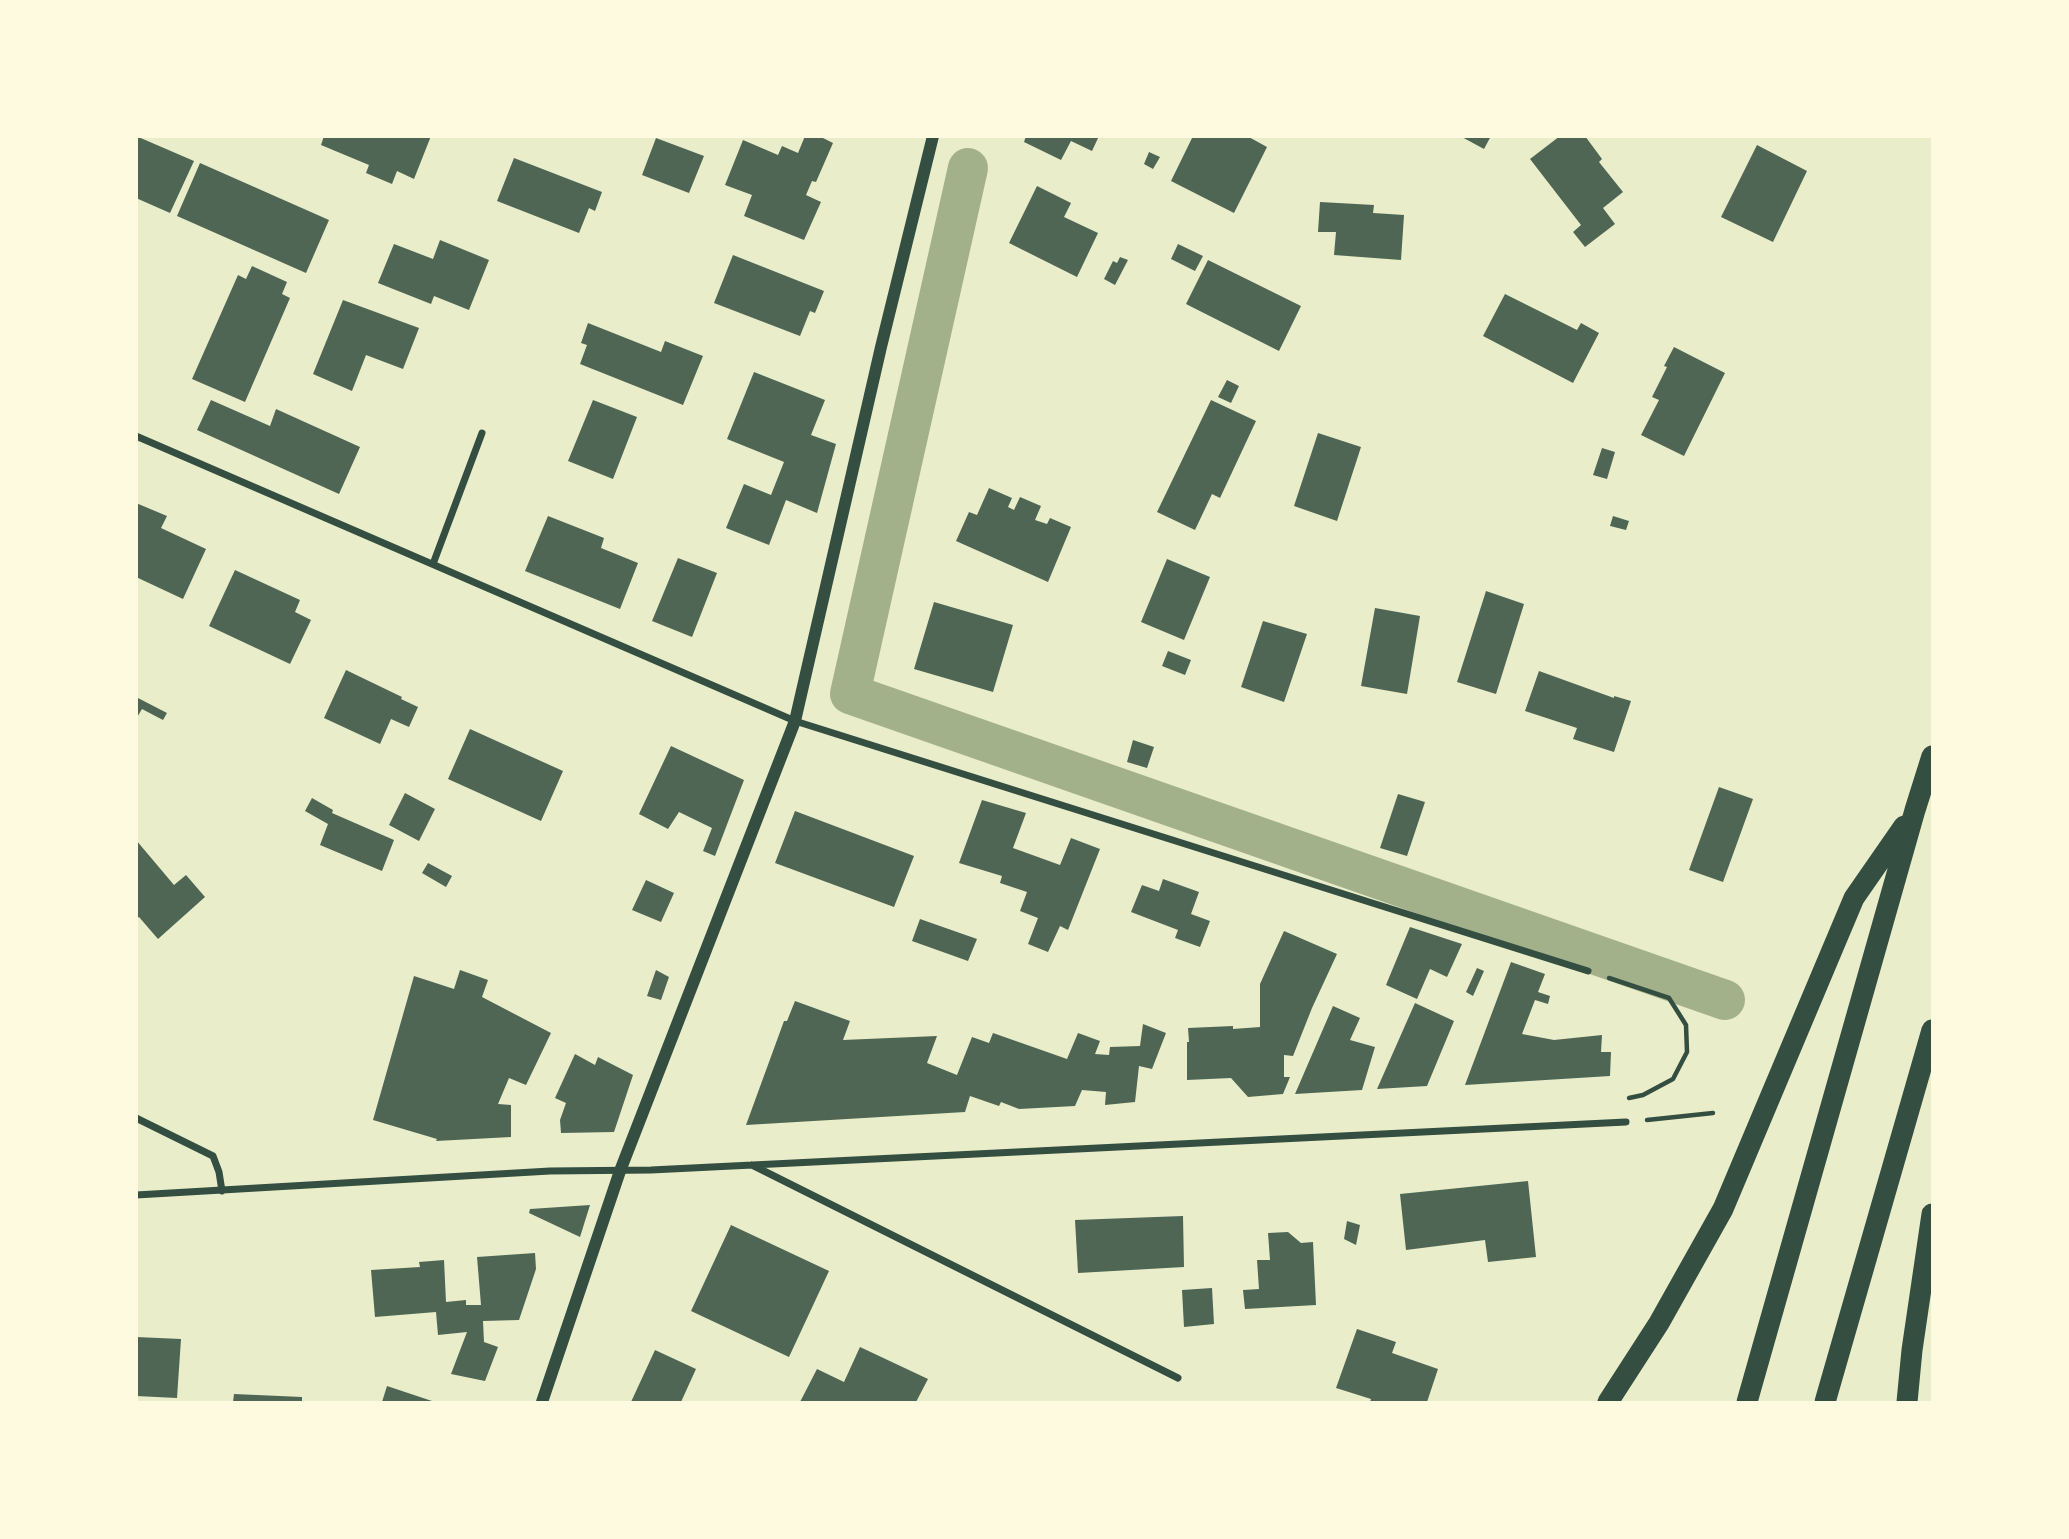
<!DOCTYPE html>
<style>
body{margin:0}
#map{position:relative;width:2069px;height:1539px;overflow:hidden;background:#e9edc9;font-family:"Source Serif 4",serif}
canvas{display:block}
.frame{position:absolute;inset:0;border:138px solid #fefae0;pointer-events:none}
</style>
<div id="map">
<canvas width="2069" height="1539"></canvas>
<div class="frame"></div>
</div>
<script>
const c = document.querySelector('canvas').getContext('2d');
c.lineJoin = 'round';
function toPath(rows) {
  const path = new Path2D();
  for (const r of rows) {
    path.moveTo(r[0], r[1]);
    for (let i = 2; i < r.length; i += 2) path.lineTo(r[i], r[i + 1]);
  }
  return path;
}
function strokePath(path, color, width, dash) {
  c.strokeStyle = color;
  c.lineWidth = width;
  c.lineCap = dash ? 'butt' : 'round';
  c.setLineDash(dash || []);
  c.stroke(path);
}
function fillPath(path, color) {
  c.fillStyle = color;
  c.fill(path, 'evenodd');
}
const canal = toPath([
 [968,168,850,694,1725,1000]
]);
const building = toPath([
 [136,136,194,161,170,213,136,198],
 [324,136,431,136,414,179,397,171,392,184,366,173,369,165,321,145],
 [805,136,819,136,833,143,816,182,812,181,806,195,821,202,804,240,744,216,752,195,725,185,743,140,778,155,782,146,798,153],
 [1026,136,1099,136,1092,151,1071,141,1061,160,1024,142],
 [1193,136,1247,136,1267,147,1234,213,1171,181],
 [1460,136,1491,136,1484,149],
 [1560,136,1585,136,1602,159,1599,162,1623,192,1603,208,1615,224,1585,247,1573,232,1581,225,1530,159],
 [656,138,704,156,689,193,642,175],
 [1757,145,1807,171,1773,242,1721,217],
 [1149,152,1160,157,1153,169,1144,164],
 [514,158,602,192,595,211,589,208,579,233,497,201],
 [200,163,329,220,306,273,177,216],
 [1037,186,1071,203,1064,217,1098,233,1077,277,1009,243],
 [1320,202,1374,205,1373,213,1404,215,1401,260,1334,255,1336,232,1318,232],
 [440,240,489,260,469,310,434,296,431,304,378,283,394,244,433,259],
 [1178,244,1203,256,1195,271,1171,259],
 [733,255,824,291,815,313,810,311,800,336,714,303],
 [1120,257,1128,260,1115,285,1104,279,1113,261,1117,263],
 [1208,260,1301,306,1279,351,1186,304],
 [252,266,287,282,282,294,290,298,245,402,192,379,238,275,246,279],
 [1505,294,1577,330,1581,323,1599,333,1573,383,1483,336],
 [343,300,419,328,403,369,366,355,352,391,313,374],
 [588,323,661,352,665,341,703,356,683,405,580,364,587,345,581,343],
 [1674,347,1725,373,1684,456,1641,435,1659,400,1652,397,1667,367,1664,366],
 [754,372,825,400,811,435,836,444,817,513,786,500,769,545,726,528,744,484,771,495,784,462,727,439],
 [1227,380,1239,386,1231,403,1218,397],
 [211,400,270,426,276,409,360,447,339,494,197,430],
 [593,400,637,417,613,479,568,461],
 [1211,400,1256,421,1220,498,1212,494,1195,530,1157,512],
 [1318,433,1361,447,1337,521,1294,506],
 [1602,448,1615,452,1607,479,1593,475],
 [989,488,1012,498,1008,507,1014,510,1020,497,1041,506,1035,520,1047,524,1050,518,1071,527,1048,582,956,541,969,512,977,515],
 [136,503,167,516,161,528,206,549,183,599,136,577],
 [548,516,604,538,601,548,638,563,620,609,525,571],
 [1613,516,1629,521,1626,530,1610,526],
 [678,558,717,573,692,637,652,621],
 [1167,559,1210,577,1184,640,1141,622],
 [235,570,300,600,295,612,311,620,290,664,209,626],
 [1486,591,1524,604,1496,694,1457,682],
 [934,602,1013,625,993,692,914,669],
 [1375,608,1420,616,1407,694,1361,686],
 [1263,621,1307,634,1284,702,1241,687],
 [1168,651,1191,660,1185,675,1162,666],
 [346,670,402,697,401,699,418,707,409,727,391,719,380,744,324,718],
 [1539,671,1614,698,1614,696,1631,701,1614,752,1573,739,1577,728,1525,711],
 [136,697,167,713,163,720,142,709,136,719],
 [470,729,563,771,541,821,448,779],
 [1133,740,1154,747,1147,768,1127,762],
 [671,746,744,780,715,856,703,851,712,828,679,812,668,829,639,814],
 [1719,787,1753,799,1723,882,1689,870],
 [405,793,435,809,419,841,389,825],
 [1398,794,1425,802,1407,856,1380,848],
 [312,798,333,810,332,813,394,840,382,871,320,845,328,824,305,811],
 [982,800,1026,813,1013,848,1060,865,1071,838,1100,849,1068,930,1060,926,1048,952,1028,944,1038,918,1020,911,1027,892,1000,883,1002,876,959,863],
 [795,811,914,856,894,907,775,863],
 [136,840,174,885,186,875,205,897,158,939,139,917,136,919],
 [428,863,452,876,446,887,422,873],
 [1163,879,1199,892,1191,914,1210,921,1200,947,1175,938,1178,930,1131,912,1142,885,1159,891],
 [646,880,674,893,661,922,632,910],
 [920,919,977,939,968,961,912,941],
 [1410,927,1462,944,1447,977,1430,969,1417,999,1386,985],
 [1284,931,1337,954,1312,1008,1293,1056,1284,1055,1284,1077,1290,1077,1283,1094,1248,1097,1231,1078,1187,1080,1187,1042,1189,1042,1188,1028,1233,1026,1233,1029,1260,1027,1260,984],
 [1511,962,1545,974,1538,992,1550,996,1548,1004,1535,1000,1522,1034,1554,1040,1602,1035,1601,1052,1611,1052,1610,1076,1465,1085],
 [1477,968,1484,971,1473,996,1466,992],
 [460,970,488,980,482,997,551,1033,526,1085,509,1078,498,1104,511,1105,511,1137,436,1141,437,1139,373,1120,414,976,454,989],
 [656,970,669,977,661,1000,647,996],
 [795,1001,850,1021,843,1040,937,1036,927,1063,957,1075,972,1037,989,1043,993,1033,1067,1059,1078,1033,1100,1041,1095,1054,1109,1055,1110,1047,1140,1046,1143,1024,1166,1033,1152,1069,1139,1066,1135,1102,1105,1105,1106,1092,1082,1090,1075,1106,1019,1109,1001,1102,999,1106,970,1096,965,1112,746,1125,784,1021,787,1021],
 [1415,1003,1454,1021,1427,1086,1377,1089],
 [1333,1006,1360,1018,1350,1040,1375,1047,1362,1090,1295,1094],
 [575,1054,595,1065,598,1057,633,1075,614,1132,561,1133,560,1120,566,1103,555,1098],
 [1528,1181,1536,1257,1488,1262,1485,1240,1406,1250,1400,1194],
 [590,1205,580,1237,529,1213,530,1209],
 [1183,1216,1184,1267,1078,1273,1075,1220],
 [1347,1221,1360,1225,1356,1245,1344,1239],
 [731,1225,829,1271,789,1357,691,1311],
 [1288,1232,1301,1243,1313,1242,1316,1305,1245,1309,1243,1290,1259,1289,1257,1260,1270,1260,1268,1233],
 [535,1253,536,1269,519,1320,483,1321,484,1342,498,1347,485,1381,451,1374,467,1332,438,1335,436,1312,375,1317,371,1270,420,1267,419,1262,444,1260,446,1302,466,1300,466,1305,481,1305,477,1257],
 [1212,1288,1214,1324,1184,1327,1182,1290],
 [1357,1329,1396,1342,1392,1353,1438,1369,1427,1402,1370,1402,1371,1399,1336,1388],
 [136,1337,181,1339,177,1398,136,1396],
 [860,1347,928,1379,916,1402,800,1402,817,1369,844,1382],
 [655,1350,696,1369,681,1402,631,1402],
 [387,1386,435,1402,382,1402],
 [234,1394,302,1397,302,1402,233,1402]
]);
const path = toPath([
 [1609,978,1669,998,1686,1025,1687,1052,1673,1079,1643,1095,1629,1098],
 [1647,1120,1713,1113]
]);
const minor = toPath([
 [136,436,795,721,1588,971],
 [433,564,482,433],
 [136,1118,213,1156,219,1172,222,1191],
 [752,1165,1178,1378],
 [136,1195,550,1171,651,1170,1626,1122]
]);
const tertiary = toPath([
 [542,1402,620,1171,795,721,881,347,933,136]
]);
const motorway = toPath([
 [1608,1402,1659,1323,1723,1209,1854,898,1904,826],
 [1747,1402,1915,810,1932,756],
 [1825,1402,1932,1030],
 [1907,1402,1912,1350,1932,1214]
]);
strokePath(canal, '#a3b18a', 40);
fillPath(building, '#4f6655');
strokePath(path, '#344e41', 4.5);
strokePath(minor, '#344e41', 7);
strokePath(tertiary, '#344e41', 12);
strokePath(motorway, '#344e41', 21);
</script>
